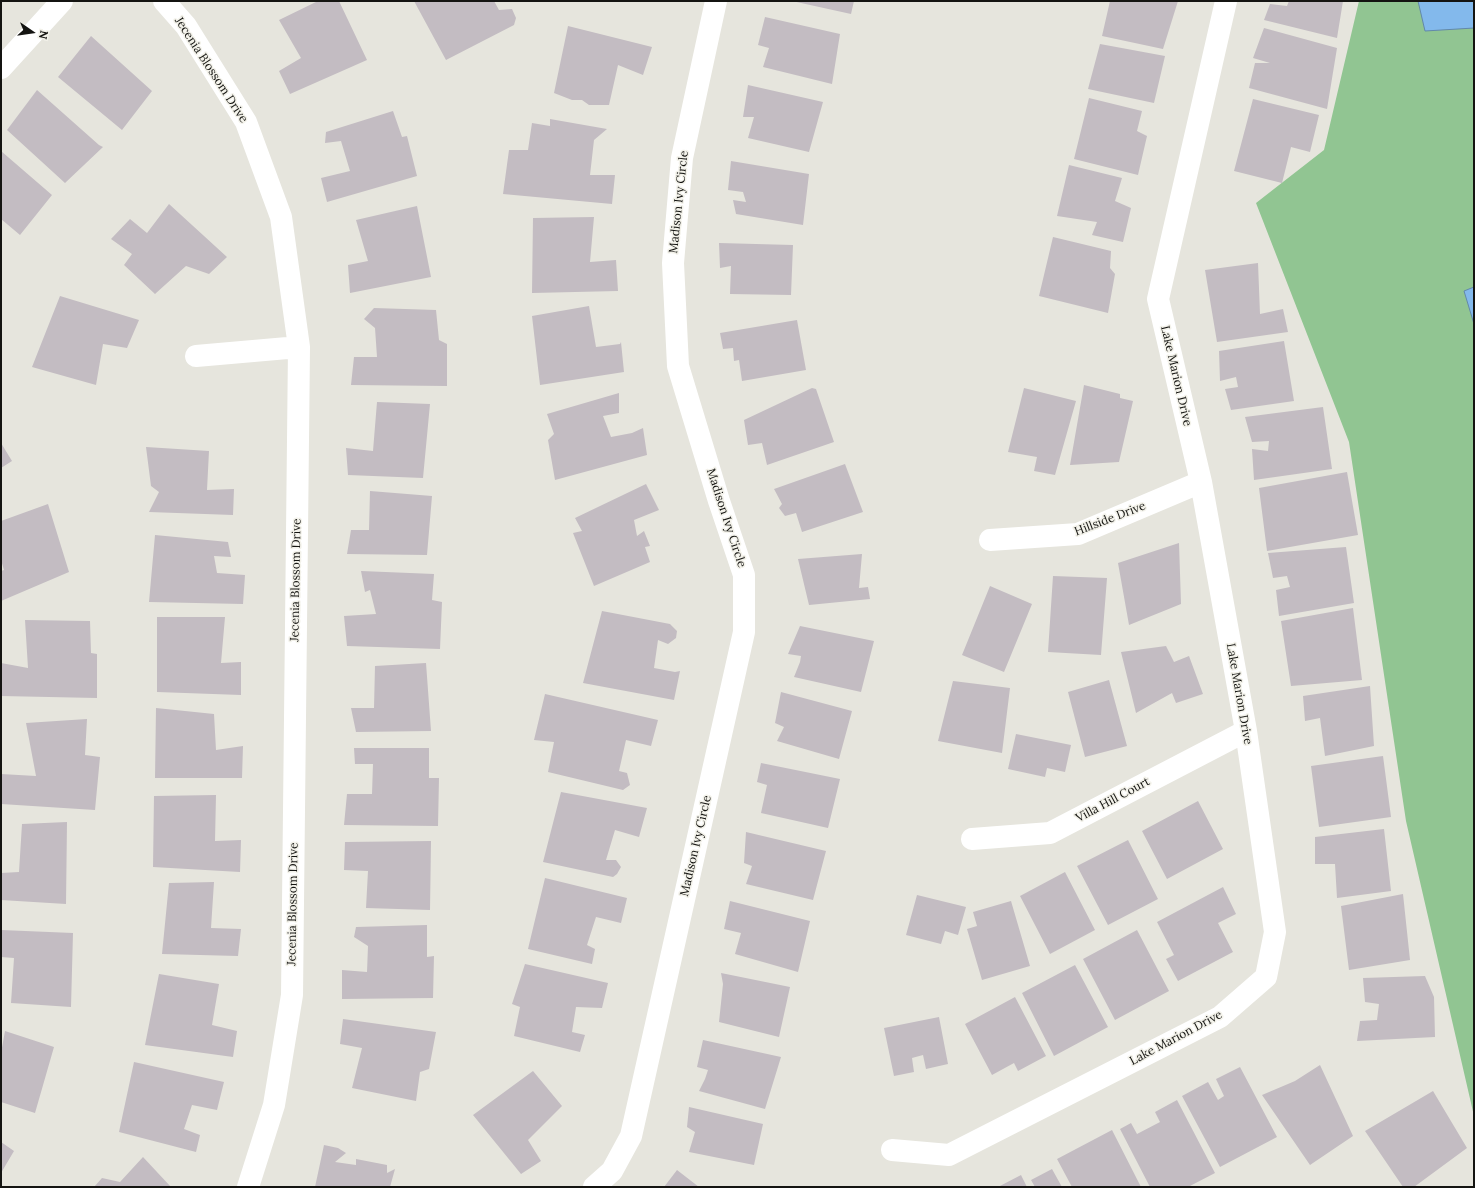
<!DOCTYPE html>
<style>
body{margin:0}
#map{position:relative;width:1475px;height:1188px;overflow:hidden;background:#e6e5dd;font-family:Lora,serif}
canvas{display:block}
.frame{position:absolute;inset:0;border:2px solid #141411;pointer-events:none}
.north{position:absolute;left:12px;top:12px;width:40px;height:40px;-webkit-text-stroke:3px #f3f2ea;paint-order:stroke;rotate:103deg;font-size:11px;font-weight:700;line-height:16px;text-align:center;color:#141411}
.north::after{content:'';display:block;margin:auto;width:14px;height:18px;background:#141411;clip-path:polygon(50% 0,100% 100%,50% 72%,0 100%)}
</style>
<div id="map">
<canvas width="1475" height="1188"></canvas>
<div class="frame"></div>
<div class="north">N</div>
</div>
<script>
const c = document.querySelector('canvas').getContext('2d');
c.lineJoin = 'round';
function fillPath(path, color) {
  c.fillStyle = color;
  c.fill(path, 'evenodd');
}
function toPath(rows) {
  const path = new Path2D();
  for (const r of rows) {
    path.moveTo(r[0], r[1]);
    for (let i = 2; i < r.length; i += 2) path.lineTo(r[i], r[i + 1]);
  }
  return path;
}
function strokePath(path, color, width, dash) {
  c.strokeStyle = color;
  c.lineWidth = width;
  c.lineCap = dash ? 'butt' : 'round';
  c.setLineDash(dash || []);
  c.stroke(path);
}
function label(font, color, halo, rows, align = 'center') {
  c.font = font + ' Lora,serif';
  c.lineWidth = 3;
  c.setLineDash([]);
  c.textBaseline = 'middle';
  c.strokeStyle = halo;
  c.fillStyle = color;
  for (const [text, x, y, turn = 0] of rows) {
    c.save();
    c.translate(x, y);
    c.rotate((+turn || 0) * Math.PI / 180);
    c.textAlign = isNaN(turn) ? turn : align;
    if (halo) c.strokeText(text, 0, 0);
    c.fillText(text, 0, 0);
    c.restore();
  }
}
const green = toPath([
 [1359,1,1474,1,1474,1116,1406,821,1349,442,1256,203,1324,150]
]);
const water = toPath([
 [1418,1,1474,1,1474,28,1425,31,1418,1],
 [1474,287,1474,324,1464,291,1474,287]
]);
const building = toPath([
 [318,1,339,1,367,60,290,94,279,71,301,58,279,20],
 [414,1,494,1,499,10,512,9,516,18,514,25,446,60],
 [792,1,854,1,851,14],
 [1110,1,1178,1,1163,49,1102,36],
 [1289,1,1343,1,1337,38,1264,20,1270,4,1287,6],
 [765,17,840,34,832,84,763,67,769,48,758,45],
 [568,26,652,47,643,75,618,65,609,105,589,105,582,100,572,100,554,93],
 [1264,28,1337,48,1327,109,1249,88,1255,63,1270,63,1253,58],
 [91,36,152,91,122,130,58,77],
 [1100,44,1165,56,1154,103,1088,89],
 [748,85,823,102,809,152,748,138,754,117,743,117],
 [37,90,99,145,103,147,65,183,7,130],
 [1089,98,1142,111,1137,131,1147,136,1138,175,1074,159],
 [1253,99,1319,115,1310,152,1291,147,1282,183,1234,171],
 [393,111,402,137,407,136,417,176,327,202,321,178,350,171,341,141,325,143,326,132],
 [550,119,607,129,594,140,590,175,615,175,612,204,503,194,509,150,528,150,532,123,550,126],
 [1,151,52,195,20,235,1,219],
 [731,161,809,174,803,225,736,214,733,200,746,202,743,192,728,190],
 [1069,165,1122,178,1115,201,1131,208,1123,242,1092,235,1097,222,1057,216],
 [169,204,227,257,209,274,186,266,155,294,124,265,132,254,111,239,130,219,147,233],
 [417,206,431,277,350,293,348,265,368,261,356,220],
 [594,217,590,262,616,260,618,291,532,293,533,218],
 [1053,237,1111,251,1110,268,1115,274,1108,313,1039,296],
 [719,243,793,245,791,295,730,294,731,266,720,268],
 [1258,263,1260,314,1283,309,1288,332,1217,342,1205,270],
 [60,296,139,320,127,348,103,344,96,385,32,367],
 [589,306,596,347,620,344,621,342,624,372,540,385,532,316],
 [374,308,436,310,439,340,447,344,447,386,351,385,354,357,377,357,375,328,364,319],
 [797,320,806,370,742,381,739,360,734,361,733,348,723,349,720,333],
 [1284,341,1294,401,1231,410,1225,389,1238,387,1236,377,1220,381,1219,351],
 [1084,385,1120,394,1120,398,1133,401,1119,462,1070,465],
 [812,388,816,389,834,442,767,465,762,443,748,445,744,420],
 [1024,388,1076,401,1055,475,1034,471,1037,457,1008,452],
 [619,393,619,413,603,416,611,437,632,433,643,428,647,455,555,480,548,440,554,434,547,414],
 [377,402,430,404,423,478,348,475,346,448,373,451],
 [1323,407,1332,469,1254,480,1252,449,1268,451,1269,441,1252,442,1245,417],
 [1,443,12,461,1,468],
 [146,447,209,451,207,490,234,489,233,515,149,512,159,492,151,486],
 [845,464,863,512,802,532,796,513,785,516,779,508,782,504,774,489],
 [1347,472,1358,535,1267,551,1259,488],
 [646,484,659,510,634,520,637,536,644,531,650,546,645,547,650,562,594,586,573,533,582,531,575,518],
 [370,491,432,496,427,555,347,554,351,530,369,530],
 [48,504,69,572,1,601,1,571,4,570,1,560,1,521],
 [155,535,228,542,231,557,214,556,217,573,245,575,243,604,149,602],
 [1179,543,1181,604,1129,625,1118,563],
 [1346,547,1354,603,1279,616,1276,590,1290,587,1287,576,1273,578,1268,553],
 [862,554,859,588,868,587,870,599,809,605,798,559],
 [361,571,434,574,432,600,442,602,440,649,347,646,344,616,376,614,370,590,365,592],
 [1053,576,1107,578,1101,655,1048,652],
 [990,586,1032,604,1004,672,962,655],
 [1353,608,1362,680,1291,686,1281,621],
 [602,611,670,624,677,631,676,638,668,644,658,640,654,668,675,672,680,671,674,700,583,683],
 [157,617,225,617,221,663,241,662,241,695,157,692],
 [25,620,90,621,91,653,97,654,97,698,1,696,1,663,28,668],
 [800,626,874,641,861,692,794,677,800,662,801,656,788,654],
 [1166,646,1174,662,1189,656,1203,694,1176,703,1172,693,1136,713,1121,652],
 [426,663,431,731,356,732,351,708,374,708,375,666],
 [1109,680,1127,746,1085,757,1068,692],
 [953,681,1010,688,1002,753,938,741],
 [1370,686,1374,746,1325,756,1320,718,1305,721,1303,696],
 [781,692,852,711,839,759,777,741,784,727,775,723],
 [545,694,658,720,651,746,626,740,619,771,627,773,630,785,623,790,548,772,554,742,534,740],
 [156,708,214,714,216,750,243,746,242,778,155,778],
 [87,719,85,755,100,757,95,810,1,804,1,774,36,776,26,723],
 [1016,734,1071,745,1065,772,1047,768,1045,777,1008,769],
 [354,748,429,748,429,778,439,778,438,826,344,825,347,794,372,794,373,764,355,764],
 [1383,756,1391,817,1319,827,1311,766],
 [761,763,840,779,828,828,761,813,767,785,757,782],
 [561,792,647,808,639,837,615,830,606,860,616,860,621,867,617,874,613,877,543,862],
 [216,795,215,841,241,840,240,872,153,867,154,796],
 [1198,801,1223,849,1167,879,1142,831],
 [67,822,66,904,1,900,1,873,19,872,22,824],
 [1384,829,1391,891,1337,898,1335,864,1315,864,1315,837],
 [746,832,826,851,813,900,746,884,752,866,744,863],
 [1128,840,1158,899,1108,925,1077,866],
 [431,841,430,910,366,908,368,871,344,870,345,842],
 [1065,872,1095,930,1050,954,1020,896],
 [545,878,627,898,621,923,596,917,587,945,595,949,592,964,528,949],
 [214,882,211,928,241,929,238,956,162,954,169,883],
 [1223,887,1236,914,1218,923,1233,952,1178,981,1166,959,1174,955,1157,922],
 [1403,894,1410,960,1349,970,1341,906],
 [917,895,966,907,958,935,945,931,941,944,906,935],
 [730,901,810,921,798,972,735,954,741,933,724,929],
 [1011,901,1030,966,982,980,967,929,977,926,973,912],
 [427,925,427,957,434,956,433,998,342,999,342,970,367,972,368,946,354,937,356,927],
 [1,930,73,933,71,1007,11,1003,14,958,1,957],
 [1137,930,1169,991,1115,1020,1083,959],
 [525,964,608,983,602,1008,576,1007,572,1032,585,1035,580,1052,514,1036,520,1007,512,1004],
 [1075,965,1108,1027,1054,1056,1022,993],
 [721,973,790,987,779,1037,719,1022,723,984],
 [159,974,219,984,212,1025,237,1031,233,1057,145,1045],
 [1425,976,1434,997,1435,1037,1357,1041,1360,1021,1377,1020,1379,1004,1365,1002,1363,978],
 [1015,997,1046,1056,1018,1071,1014,1063,992,1075,965,1024],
 [939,1017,948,1064,926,1069,923,1055,912,1058,914,1072,894,1076,884,1028],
 [343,1019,436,1032,429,1069,420,1072,416,1101,352,1088,362,1048,340,1044],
 [5,1031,54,1047,35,1113,1,1102,1,1053],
 [703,1040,781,1057,765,1109,699,1091,705,1079,708,1070,697,1067],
 [134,1062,224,1082,217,1110,192,1105,184,1129,200,1135,196,1152,119,1132],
 [1320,1065,1353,1136,1310,1165,1262,1095,1295,1081],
 [1240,1067,1277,1137,1220,1167,1182,1096,1208,1082,1218,1100,1224,1096,1216,1079],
 [533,1071,562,1106,528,1140,541,1161,521,1174,473,1115],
 [1433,1091,1467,1148,1414,1187,1403,1187,1365,1131],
 [1177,1100,1215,1173,1188,1187,1150,1187,1120,1129,1131,1123,1137,1134,1160,1122,1155,1112],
 [689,1107,763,1124,754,1165,689,1152,695,1132,687,1127],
 [1112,1130,1141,1187,1072,1187,1057,1159],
 [1,1142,14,1151,1,1173],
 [324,1145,338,1148,346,1153,335,1162,356,1165,356,1159,387,1165,387,1173,395,1169,390,1187,315,1187],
 [143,1157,171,1187,94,1187,102,1178,120,1182],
 [1052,1169,1062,1187,1035,1187,1031,1180],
 [677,1170,699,1187,664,1187],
 [1021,1175,1027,1187,998,1187]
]);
const minor = toPath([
 [164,1,186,26,246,122,281,217,299,347,292,995,274,1105,248,1187],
 [1,68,62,1],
 [196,356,299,347],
 [990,540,1078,534,1201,482],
 [972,839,1050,833,1246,731],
 [892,1150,949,1155,1220,1017,1266,977,1275,932,1246,731,1201,482,1158,299,1226,1],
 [594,1187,612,1171,631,1136,744,632,744,575,719,501,678,366,673,263,682,158,716,1]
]);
const streetNames = [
 ["Jecenia Blossom Drive",211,70,57],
 ["Madison Ivy Circle",679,202,-84],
 ["Lake Marion Drive",1176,376,77],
 ["Madison Ivy Circle",726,518,72],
 ["Hillside Drive",1110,519,-21],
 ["Jecenia Blossom Drive",296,580,-89],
 ["Lake Marion Drive",1239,694,80],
 ["Villa Hill Court",1113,800,-28],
 ["Madison Ivy Circle",696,846,-77],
 ["Jecenia Blossom Drive",293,904,-89],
 ["Lake Marion Drive",1176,1038,-28]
];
fillPath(green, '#91c592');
fillPath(water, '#83b9ec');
strokePath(water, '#6288aa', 1);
fillPath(building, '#c3bcc2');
strokePath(minor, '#fff', 22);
label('12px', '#141411', '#f3f2ea', streetNames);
</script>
